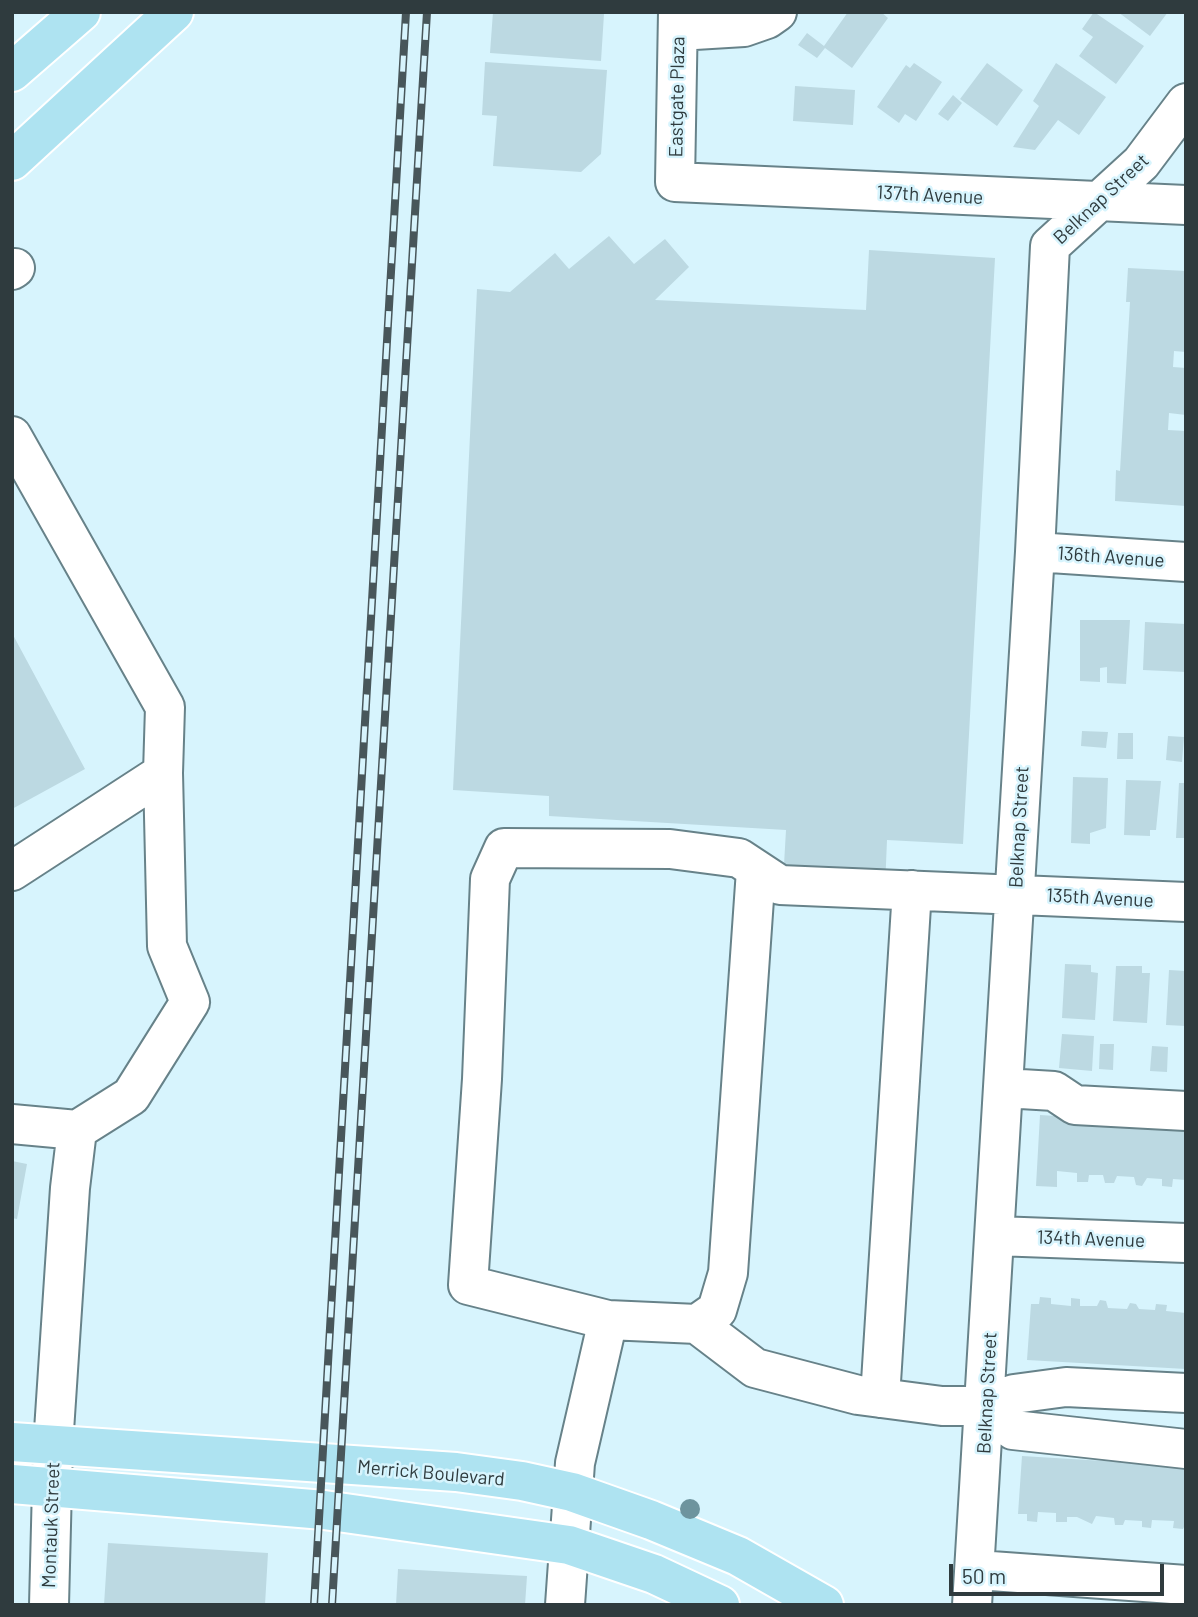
<!DOCTYPE html>
<style>
body{margin:0}
#map{position:relative;width:1198px;height:1617px;overflow:hidden;background:#d7f4fd;font-family:Barlow,sans-serif}
canvas{display:block}
.frame{position:absolute;inset:0;border:14px solid #2f3b3e;pointer-events:none}
.scale{position:absolute;left:949px;top:1564px;width:215px;height:32px;box-sizing:border-box;border:4px solid #2f3b3e;border-top:0;padding-left:9px;font-size:21px;line-height:24px;white-space:nowrap;color:#2f3b3e;-webkit-text-stroke:5px #d7f4fd;paint-order:stroke}
</style>
<div id="map">
<canvas width="1198" height="1617"></canvas>
<div class="frame"></div>
<div class="scale">50 m</div>
</div>
<script>
const c = document.querySelector('canvas').getContext('2d');
c.lineJoin = 'round';
function fillPath(path, color) {
  c.fillStyle = color;
  c.fill(path, 'evenodd');
}
function toPath(rows) {
  const path = new Path2D();
  for (const r of rows) {
    path.moveTo(r[0], r[1]);
    for (let i = 2; i < r.length; i += 2) path.lineTo(r[i], r[i + 1]);
  }
  return path;
}
function strokePath(path, color, width, dash) {
  c.strokeStyle = color;
  c.lineWidth = width;
  c.lineCap = dash ? 'butt' : 'round';
  c.setLineDash(dash || []);
  c.stroke(path);
}
function label(font, color, halo, rows, align = 'center') {
  c.font = font + ' Barlow,sans-serif';
  c.lineWidth = 5;
  c.setLineDash([]);
  c.textBaseline = 'middle';
  c.strokeStyle = halo;
  c.fillStyle = color;
  for (const [text, x, y, turn = 0] of rows) {
    c.save();
    c.translate(x, y);
    c.rotate((+turn || 0) * Math.PI / 180);
    c.textAlign = isNaN(turn) ? turn : align;
    if (halo) c.strokeText(text, 0, 0);
    c.fillText(text, 0, 0);
    c.restore();
  }
}
const building = toPath([
 [493,12,604,14,601,61,490,53],
 [848,12,881,12,888,18,852,68,825,48,817,58,798,45,807,33,824,46],
 [1094,12,1144,46,1116,84,1079,56,1093,37,1082,29],
 [1118,12,1168,12,1150,36],
 [485,62,607,70,601,154,581,172,493,166,497,116,482,115],
 [914,63,942,82,916,121,905,114,899,123,877,107,906,65,910,68],
 [987,63,1023,90,997,126,960,99],
 [1056,63,1106,97,1079,135,1058,120,1035,150,1013,147,1039,106,1033,101],
 [795,86,855,90,853,125,793,121],
 [953,95,962,103,948,121,938,114],
 [609,236,634,264,665,239,689,267,655,300,866,310,869,250,995,258,963,844,887,840,885,888,783,882,786,830,549,816,549,796,453,790,477,289,510,292,555,253,569,269],
 [1128,268,1186,271,1186,352,1174,351,1173,367,1186,368,1186,415,1169,413,1168,430,1186,431,1186,506,1115,501,1116,470,1120,471,1130,302,1126,302],
 [1080,620,1130,620,1126,684,1107,683,1107,667,1100,668,1100,682,1080,681],
 [1145,622,1186,624,1186,672,1143,670],
 [12,633,85,769,12,809],
 [1082,731,1108,732,1106,748,1081,746],
 [1118,733,1133,733,1133,759,1117,759],
 [1168,736,1184,737,1182,762,1166,760],
 [1073,777,1108,778,1106,828,1090,833,1090,844,1071,843],
 [1126,780,1161,781,1156,830,1150,830,1150,836,1124,835],
 [1179,783,1186,783,1186,838,1176,838],
 [1065,964,1091,965,1091,972,1098,973,1095,1020,1062,1018],
 [1116,966,1142,966,1142,973,1150,973,1147,1023,1113,1021],
 [1169,970,1186,971,1186,1026,1166,1025],
 [1062,1034,1094,1036,1092,1071,1059,1068],
 [1100,1044,1114,1044,1113,1070,1099,1069],
 [1152,1046,1168,1047,1167,1072,1150,1071],
 [1040,1115,1186,1124,1186,1180,1173,1179,1172,1187,1162,1186,1162,1179,1147,1178,1142,1186,1136,1185,1134,1177,1117,1176,1114,1183,1105,1183,1103,1175,1089,1175,1088,1182,1077,1182,1077,1173,1057,1171,1057,1187,1036,1186],
 [12,1161,27,1164,17,1219,12,1218],
 [1040,1297,1051,1298,1051,1304,1071,1306,1071,1298,1080,1299,1080,1306,1097,1306,1100,1300,1106,1301,1108,1308,1127,1309,1130,1303,1136,1304,1139,1309,1155,1310,1156,1304,1167,1305,1166,1311,1186,1313,1186,1369,1027,1360,1031,1304,1039,1304],
 [1022,1456,1186,1466,1186,1523,1183,1529,1173,1528,1174,1521,1152,1520,1151,1528,1142,1527,1142,1521,1125,1520,1123,1525,1115,1525,1114,1518,1096,1516,1092,1524,1077,1517,1067,1517,1067,1522,1056,1522,1056,1513,1038,1512,1037,1522,1027,1521,1027,1514,1018,1514],
 [108,1543,268,1553,265,1605,104,1605],
 [398,1569,527,1576,525,1605,396,1605]
]);
const minor = toPath([
 [678,12,675,182,1186,205],
 [678,31,744,27,767,19,777,12],
 [12,270,15,268],
 [12,436,165,707,163,773,12,871],
 [1035,552,1186,562],
 [1004,1088,1054,1091,1075,1105,1186,1111],
 [12,1124,77,1130,131,1096,190,1002,167,946,163,773],
 [996,1236,1186,1243],
 [608,1320,468,1285,482,1079,490,879,504,848,670,849,739,858,780,885,1186,902],
 [697,1324,755,1368,858,1395,942,1406,986,1406,1014,1394,1066,1387,1186,1393],
 [880,1398,912,890],
 [986,1406,1013,1430,1186,1449],
 [977,1570,1186,1585],
 [49,1605,53,1446,70,1188,77,1130],
 [565,1605,575,1463,608,1320,697,1324,717,1310,728,1273,756,870],
 [972,1605,1035,552,1050,246,1141,163,1186,103]
]);
const major = toPath([
 [12,72,81,12],
 [12,161,174,12],
 [12,1442,456,1472,522,1481,572,1492,651,1520,738,1556,824,1605],
 [12,1484,324,1510,569,1545,654,1574,720,1605]
]);
const rail = toPath([
 [314,1605,406,12],
 [332,1605,427,12]
]);
const trees = [
 [690,1509]
];
const streetNames = [
 ["Eastgate Plaza",677,97,-89],
 ["137th Avenue",930,195,3],
 ["Belknap Street",1101,199,-43],
 ["136th Avenue",1111,557,4],
 ["Belknap Street",1019,827,-87],
 ["135th Avenue",1100,898,3],
 ["134th Avenue",1091,1239,2],
 ["Belknap Street",987,1393,-87],
 ["Merrick Boulevard",431,1473,5],
 ["Montauk Street",51,1525,-88]
];
fillPath(building, '#bcd9e2');
strokePath(minor, '#678289', 42);
strokePath(major, '#fff', 42);
strokePath(minor, '#fff', 38);
strokePath(major, '#aee3f1', 38);
strokePath(rail, '#48565a', 8);
strokePath(rail, '#d7f4fd', 5, [16]);
c.fillStyle = '#6e949e';
for (const [x, y] of trees) {
  c.beginPath();
  c.arc(x, y, 10, 0, 2 * Math.PI);
  c.fill();
}
label('19px', '#2f3b3e', '#d7f4fd', streetNames);
</script>
